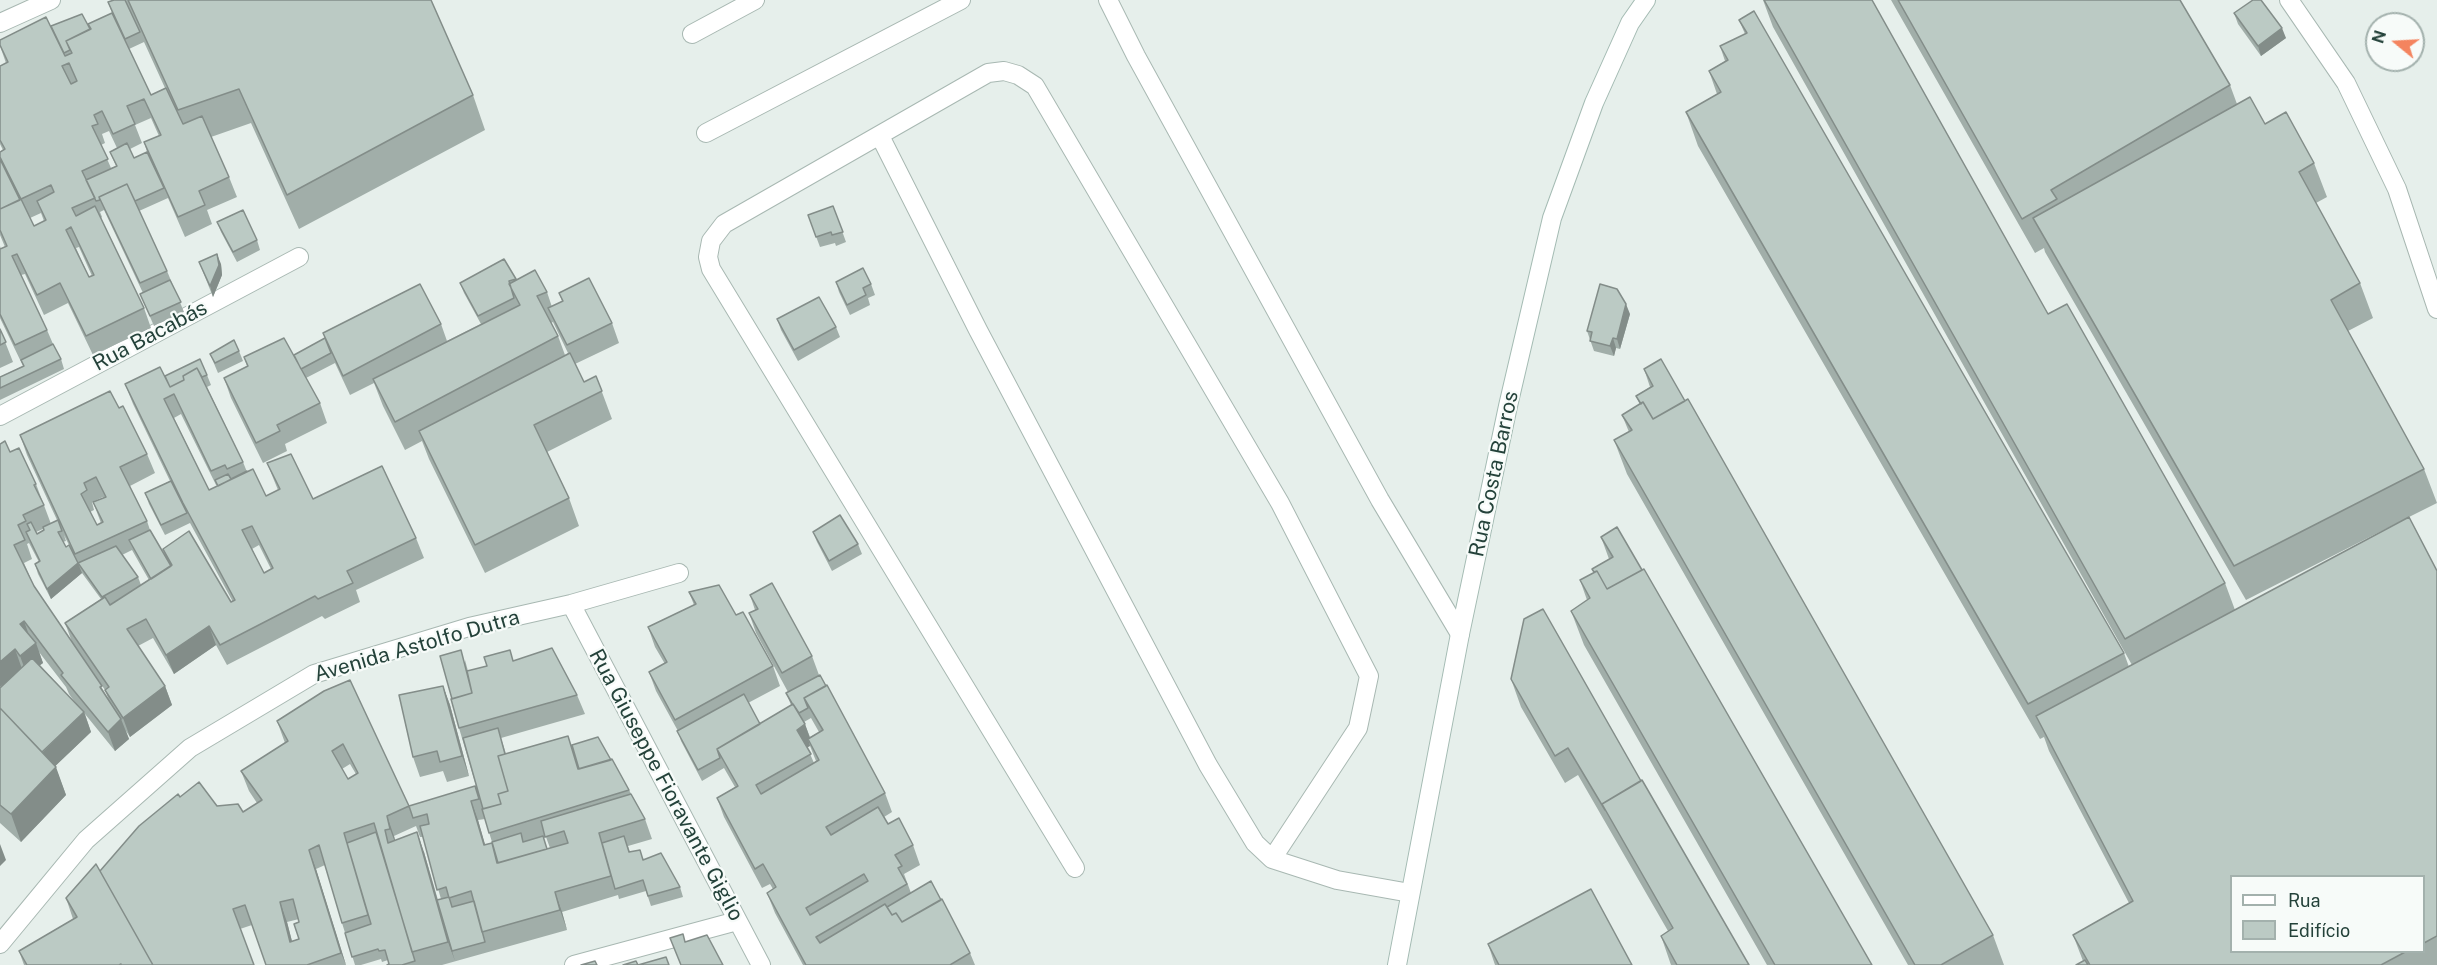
<!DOCTYPE html>
<meta charset="utf-8">
<style>
body{margin:0}
#map{position:relative;width:2437px;height:965px;overflow:hidden;background:#e6efeb;font-family:"Public Sans",sans-serif}
canvas{display:block}
.legend{position:absolute;left:2230px;top:875px;width:195px;height:78px;box-sizing:border-box;background:#f7fbf9;border:2px solid #a3b1ad;margin:0;padding:8px 10px;list-style:none;font-size:18px;color:#24423a}
.legend li{display:flex;align-items:center;gap:12px;height:30px}
.legend b{width:30px;border:2px solid #a3b1ad}
.north{position:absolute;left:2365px;top:12px;width:60px;height:60px;box-sizing:border-box;background:#f7fbf9;border:2px solid #a3b1ad;border-radius:50%;rotate:288deg;font-size:16px;font-weight:700;line-height:24px;text-align:center;color:#24423a}
.north::after{content:'';display:block;margin:auto;width:21px;height:27px;background:#f4845f;clip-path:polygon(50% 0,100% 100%,50% 72%,0 100%)}
</style>
<div id="map">
<canvas width="2437" height="965"></canvas>
<ul class="legend">
<li><b style="height:8px;background:#fff"></b>Rua</li>
<li><b style="height:16px;background:#bbcac4"></b>Edifício</li>
</ul>
<div class="north">N</div>
</div>
<script>
const c = document.querySelector('canvas').getContext('2d');
c.lineJoin = 'round';
function toPath(rows) {
  const path = new Path2D();
  for (const r of rows) {
    path.moveTo(r[0], r[1]);
    for (let i = 2; i < r.length; i += 2) path.lineTo(r[i], r[i + 1]);
  }
  return path;
}
function strokePath(path, color, width, dash) {
  c.strokeStyle = color;
  c.lineWidth = width;
  c.lineCap = dash ? 'butt' : 'round';
  c.setLineDash(dash || []);
  c.stroke(path);
}
function fillPath(path, color) {
  c.fillStyle = color;
  c.fill(path, 'evenodd');
}
function label(font, color, halo, rows, align = 'center') {
  c.font = font + ' "Public Sans",sans-serif';
  c.lineWidth = 4.5;
  c.setLineDash([]);
  c.textBaseline = 'middle';
  c.strokeStyle = halo;
  c.fillStyle = color;
  for (const [text, x, y, turn = 0] of rows) {
    c.save();
    c.translate(x, y);
    c.rotate((+turn || 0) * Math.PI / 180);
    c.textAlign = isNaN(turn) ? turn : align;
    if (halo) c.strokeText(text, 0, 0);
    c.fillText(text, 0, 0);
    c.restore();
  }
}
const lane = toPath([
 [692,34,755,0],
 [706,133,961,0]
]);
const street = toPath([
 [1108,0,1136,56,1380,500,1460,634],
 [2289,0,2346,83,2397,189,2437,309],
 [0,23,51,0],
 [880,136,978,330,1208,765,1255,843,1272,859,1337,880,1410,893],
 [0,416,299,257],
 [571,604,761,965],
 [1075,868,711,269,708,257,711,241,724,224,988,73,1004,71,1018,75,1035,86,1280,503,1369,676,1358,728,1272,859],
 [0,944,86,840,190,748,314,674,469,627,571,604,679,573],
 [574,965,737,921]
]);
const secondary = toPath([
 [1397,965,1460,634,1508,406,1552,218,1594,103,1630,23,1646,0]
]);
const wall = toPath([
 [114,0,431,0,473,95,485,130,299,229,251,123,211,137,229,177,237,197,207,210,212,224,185,237,168,198,139,211,167,271,184,312,154,326,140,294,143,293,104,210,100,212,102,217,101,218,144,308,151,328,93,355,68,303,44,315,25,274,21,275,47,330,53,344,61,359,64,369,0,400,0,377,23,366,0,318,0,246,1,249,5,247,0,235,0,152,3,150,0,144,0,66,6,63,0,46,0,40,51,26,90,29,88,24,112,13,108,2],
 [144,42,165,88,151,95,129,49],
 [151,118,159,136,144,142,147,152,134,158,130,149,142,143,135,125],
 [109,131,117,148,110,152,116,166,111,168,101,145,105,143,102,134],
 [41,213,44,221,34,226,30,218],
 [79,247,92,276,89,277,76,248],
 [1763,0,1872,0,2048,314,2225,583,2235,610,2403,520,2246,600,2045,252,2044,248,2035,253,1891,0,2180,0,2230,85,2237,104,2265,124,2314,163,2327,197,2316,203,2360,283,2373,318,2348,331,2424,469,2437,503,2409,517,2437,571,2437,965,2076,965,2083,961,2073,935,2129,903,2049,751,2044,737,2040,739,1698,146,1686,112,1717,94,1709,71,1725,61,1720,46,1745,34,1739,20,2124,653,2129,667,2132,665,1773,27],
 [2424,876,2424,951,2232,951],
 [2234,13,2286,38,2261,56,2238,24],
 [833,206,846,242,836,246,835,243,820,247,808,215],
 [217,222,257,240,260,250,237,262,221,232],
 [199,262,221,264,222,275,213,297],
 [516,280,547,292,552,307,562,301,559,293,612,323,619,343,575,364,584,382,596,376,612,419,547,452,569,498,579,526,485,573,429,459,422,441,405,450,383,406,374,383,350,395,335,363,306,378,320,403,327,423,285,444,287,451,263,463,231,398,224,378,247,366,244,357,294,355,326,341,323,333,441,324,447,341,481,324,464,293,460,283],
 [553,322,568,353,565,355,558,336,551,323],
 [836,282,871,284,875,295,868,298,870,305,850,315,839,292],
 [1630,314,1620,349,1616,348,1614,356,1594,351,1587,331],
 [777,319,836,327,840,337,798,361,781,330],
 [0,329,13,362,0,368],
 [239,351,243,361,218,373,210,354],
 [1644,369,1993,935,2004,965,1908,965,1627,474,1614,440,1629,432,1622,415,1640,405,1636,396,1650,387],
 [207,375,211,385,207,387,243,462,247,472,266,496,278,490,267,463,313,499,416,538,424,558,356,590,360,602,325,619,322,616,227,665,216,645,174,674,153,638,138,646,165,686,172,705,130,737,126,731,129,739,115,751,85,714,91,732,55,766,66,795,21,842,0,823,0,688,10,679,0,687,0,444,10,452,36,484,51,524,57,520,27,455,20,435,119,408,147,454,155,473,130,486,147,521,150,530,167,560,163,549,231,602,233,602,190,523,165,535,149,504,145,493,170,481,133,404,125,384,165,376],
 [181,414,217,487,209,490,174,418],
 [103,497,104,498,93,502,101,523,97,525,90,512,94,510,92,502],
 [43,529,44,530,37,534,36,532],
 [64,535,69,545,66,547,63,542,66,541],
 [29,543,39,562,35,564,38,574,51,599,82,573,101,599,65,623,72,642,34,586,24,563,32,559,27,544],
 [259,545,271,569,264,573,252,549],
 [132,550,149,580,141,585,138,577,122,555],
 [39,652,66,687,69,694,77,705,40,665,43,663],
 [90,668,105,690,108,698],
 [813,532,858,544,862,554,832,571,817,542],
 [1601,537,1872,965,1767,965,1584,645,1571,611,1587,600,1580,580,1594,573,1592,569,1609,559],
 [689,592,736,615,773,666,780,686,748,703,760,724,791,705,786,693,788,692,756,633,749,613,755,610,750,595,812,656,819,675,885,793,892,812,884,817,888,824,913,845,920,865,904,874,911,893,970,953,975,965,803,965,775,913,767,893,773,889,770,884,762,888,724,817,717,798,735,787,724,768,702,781,681,741,678,731,656,691,649,672,665,664,655,647,648,627,694,605],
 [811,718,819,732,810,737,804,722],
 [810,746,816,761,814,763,807,747],
 [465,660,468,671,514,661,577,695,585,714,501,738,506,754,572,745,629,790,645,819,652,839,628,846,630,852,644,859,680,887,683,897,651,906,646,891,619,899,618,895,562,912,567,930,442,965,387,965,389,964,388,960,382,962,381,959,361,965,355,965,342,923,325,865,316,869,346,965,266,965,252,925,240,929,254,965,24,965,19,951,73,919,66,898,100,871,180,797,217,806,243,812,257,803,249,791,241,771,285,743,277,721,324,691,409,806,479,796,459,728],
 [350,764,356,774,348,779,342,769],
 [485,819,492,842,495,853,485,845,478,820],
 [416,826,420,837,423,837,441,899,438,900,424,852,395,840,394,836],
 [546,837,550,848,547,849,543,838],
 [299,919,299,939,292,941,287,922],
 [1511,679,1641,781,1749,965,1671,965,1661,936,1668,931,1578,775,1565,783,1521,707],
 [443,686,450,705,469,776,447,782,443,771,420,777,413,757],
 [1488,944,1632,965,1495,965]
]);
const shadedWall = toPath([
 [2282,28,2286,38,2261,56,2258,46],
 [217,254,221,264,222,275,213,297,210,286],
 [1626,304,1630,314,1620,349,1617,339],
 [1613,338,1616,348,1614,356,1610,346],
 [78,563,82,573,51,599,47,589],
 [24,621,31,641,20,624],
 [209,626,216,645,174,674,166,655],
 [36,643,43,663,27,675,20,656],
 [15,649,22,669,0,687,0,662],
 [165,686,172,705,130,737,123,718],
 [443,686,450,705,469,776,462,756],
 [84,712,91,732,47,774,40,755],
 [121,719,129,739,115,751,108,732],
 [805,724,812,744,808,739,810,746,804,749,797,730],
 [56,767,66,795,21,842,11,814],
 [471,801,478,820,491,865,484,845],
 [387,816,394,836,397,848,390,829],
 [417,832,424,852,452,951,455,961,448,942],
 [0,844,6,860,0,866],
 [309,850,316,869,346,965,341,953],
 [555,892,562,912,567,930,560,910],
 [280,902,287,922,297,961,290,942]
]);
const building = toPath([
 [114,0,125,0,140,32,125,39,108,2,114,0],
 [128,0,431,0,473,95,287,195,239,89,178,110,128,0],
 [1764,0,1872,0,2048,314,2067,304,2225,583,2125,639,1764,0],
 [1898,0,2180,0,2230,85,2051,190,2057,199,2022,219,1898,0],
 [2253,0,2261,0,2282,28,2258,46,2234,13,2253,0],
 [1754,11,2124,653,2028,704,1686,112,1721,92,1709,71,1728,60,1720,46,1747,33,1739,20,1754,11],
 [112,13,151,95,166,88,183,124,202,116,229,177,199,191,205,205,178,217,144,142,161,135,144,99,127,106,135,124,113,134,102,111,94,115,98,124,92,126,108,159,82,171,95,198,72,208,76,216,95,206,144,308,86,336,60,283,37,295,17,254,12,256,47,330,15,345,0,314,0,249,7,246,0,230,0,209,21,199,34,226,46,220,37,201,54,192,51,185,21,199,0,157,0,152,5,149,0,140,0,66,8,62,0,45,0,40,46,17,65,56,72,53,66,41,91,29,88,24,112,13],
 [69,63,77,81,71,84,62,66,69,63],
 [71,227,94,275,89,277,66,230,71,227],
 [82,14,90,29,66,41,70,50,64,53,51,26,82,14],
 [2250,97,2265,124,2286,112,2314,163,2299,172,2360,283,2331,300,2424,469,2234,566,2033,218,2250,97],
 [127,143,134,158,147,152,164,188,135,201,127,184,99,197,100,200,96,201,86,180,117,166,110,152,127,143],
 [0,159,20,200,0,209,0,159],
 [127,184,167,271,140,283,99,197,127,184],
 [833,206,843,232,832,235,831,232,816,237,808,215,833,206],
 [243,210,257,240,233,252,217,222,243,210],
 [217,254,219,265,210,286,199,262,217,254],
 [504,259,516,279,509,281,514,298,478,316,460,283,504,259],
 [863,268,871,284,863,288,866,295,847,305,836,282,863,268],
 [535,270,547,292,537,296,558,336,395,422,373,379,520,305,509,284,535,270],
 [589,278,612,323,567,345,548,308,563,301,559,293,589,278],
 [170,280,181,302,150,316,140,294,170,280],
 [420,284,441,324,343,376,323,333,420,284],
 [1600,284,1617,289,1626,304,1617,339,1613,338,1610,346,1590,341,1592,332,1587,331,1600,284],
 [819,297,836,327,794,350,777,319,819,297],
 [0,329,6,342,0,345,0,329],
 [284,338,320,403,277,425,280,431,256,443,224,378,248,366,244,357,284,338],
 [325,338,331,353,301,369,294,355,325,338],
 [234,340,239,351,215,363,210,354,234,340],
 [53,344,61,359,0,388,0,377,24,366,21,360,53,344],
 [570,353,584,382,596,376,602,391,534,425,569,498,475,545,419,431,570,353],
 [200,359,207,375,202,377,197,368,183,376,184,380,170,387,165,376,200,359],
 [1661,359,1685,401,1653,419,1643,402,1641,404,1636,396,1653,386,1644,369,1661,359],
 [160,367,170,387,184,380,183,376,197,368,243,462,227,469,225,465,211,471,174,394,164,399,209,490,253,469,266,496,280,489,267,463,291,454,313,499,382,466,416,538,347,571,353,583,318,599,315,596,220,645,209,626,166,655,146,619,127,629,165,686,123,718,105,690,109,687,65,623,105,597,110,605,172,565,163,549,189,531,231,602,235,600,183,503,125,384,160,367],
 [252,526,273,568,264,573,242,530,252,526],
 [110,391,119,408,123,406,147,454,120,467,147,521,75,554,20,435,110,391],
 [96,477,106,497,93,502,103,522,97,525,81,494,87,490,84,483,96,477],
 [1688,399,1993,935,1941,965,1915,965,1614,440,1632,430,1622,415,1643,402,1653,419,1688,399],
 [5,441,10,452,19,448,36,484,34,485,44,505,23,515,26,521,18,525,25,540,14,545,34,586,102,686,100,687,121,719,108,732,61,675,63,673,24,621,20,624,36,643,20,656,15,649,0,662,0,444,5,441],
 [247,471,218,486,215,480,228,474,231,479,247,471],
 [171,481,187,513,161,525,145,493,171,481],
 [840,515,858,544,829,561,813,532,840,515],
 [2409,517,2437,571,2437,936,2424,943,2424,876,2232,876,2232,951,2407,951,2381,965,2090,965,2073,935,2133,901,2036,716,2409,517],
 [58,520,62,531,58,532,66,547,69,545,78,563,47,589,35,564,40,561,26,532,30,530,27,524,31,522,37,534,44,530,43,527,58,520],
 [1617,527,1642,570,1607,589,1597,571,1594,572,1592,569,1613,557,1601,537,1617,527],
 [150,530,171,566,151,579,129,540,150,530],
 [116,546,138,577,102,597,78,563,116,546],
 [1644,569,1872,965,1775,965,1571,611,1590,598,1580,580,1597,571,1607,589,1644,569],
 [772,583,812,656,782,673,749,613,758,609,750,595,772,583],
 [719,585,736,615,743,612,773,666,675,720,649,672,667,662,648,627,696,604,689,592,719,585],
 [1543,609,1641,781,1602,804,1605,810,1568,748,1555,756,1511,679,1524,619,1543,609],
 [552,648,577,695,459,728,451,699,472,693,467,671,487,666,484,657,510,650,513,661,552,648],
 [461,650,472,693,452,699,440,656,461,650],
 [32,658,84,712,42,752,0,708,0,688,32,658],
 [820,675,826,686,804,698,808,708,799,713,793,704,793,705,786,693,820,675],
 [350,680,409,806,387,816,390,829,385,830,388,843,417,832,448,942,412,952,374,823,344,833,368,915,342,923,319,845,309,850,341,953,307,965,266,965,245,905,233,909,254,965,153,965,100,871,139,826,178,794,180,797,199,782,217,806,238,804,243,812,262,800,241,771,288,741,277,721,324,691,350,680],
 [343,744,358,773,348,779,332,751,343,744],
 [293,899,299,922,294,924,299,939,290,942,280,902,293,899],
 [827,685,885,793,826,827,831,835,878,807,888,824,899,818,913,845,895,855,902,866,898,868,907,884,816,937,820,943,885,904,892,915,896,913,902,922,942,899,970,953,950,965,806,965,767,893,776,887,763,864,755,869,717,798,738,786,717,749,793,704,805,724,797,730,811,754,756,785,761,794,819,760,808,739,823,730,804,698,827,685],
 [864,874,868,881,810,915,806,908,864,874],
 [443,686,462,756,440,762,437,751,413,757,399,695,443,686],
 [744,694,760,724,717,749,720,758,698,770,677,731,744,694],
 [0,708,56,767,11,814,0,805,0,708],
 [498,728,505,754,498,756,508,791,498,794,501,804,483,809,463,738,498,728],
 [568,736,578,769,612,759,629,790,489,833,482,809,501,804,498,794,508,791,498,756,568,736],
 [598,737,611,760,579,769,572,745,598,737],
 [1642,780,1749,965,1677,965,1661,936,1673,928,1602,804,1642,780],
 [475,786,479,799,471,801,484,845,492,843,497,863,568,843,564,831,545,837,541,821,631,794,645,819,599,833,611,876,555,892,560,910,482,932,471,891,449,898,446,887,437,890,420,826,429,824,427,814,413,818,409,806,475,786],
 [376,832,415,961,402,965,387,965,389,964,385,950,379,951,378,949,352,957,345,933,371,924,347,843,376,832],
 [521,833,523,842,543,836,547,849,498,863,492,842,521,833],
 [624,836,629,852,640,850,643,860,661,853,680,887,648,896,643,880,615,889,602,843,624,836],
 [96,864,153,965,121,965,121,964,119,965,27,965,19,951,77,917,66,898,96,864],
 [931,881,941,900,902,922,896,913,892,915,887,907,931,881],
 [1591,889,1632,965,1499,965,1488,944,1591,889],
 [449,897,452,907,474,901,485,942,452,951,437,900,449,897],
 [683,934,685,942,707,935,723,965,681,965,670,938,683,934],
 [666,957,669,965,638,965,666,957],
 [2085,960,2088,965,2076,965,2085,960],
 [595,961,597,965,581,965,595,961],
 [636,961,638,965,623,965,636,961]
]);
const streetNames = [
 ["Rua Bacabás",150,336,-28],
 ["Rua Costa Barros",1494,474,-78],
 ["Avenida Astolfo Dutra",417,646,-16],
 ["Rua Giuseppe Fioravante Giglio",666,785,62]
];
strokePath(lane, '#a8b8b2', 20);
strokePath(street, '#a8b8b2', 20);
strokePath(secondary, '#a4bbb3', 20);
strokePath(lane, '#fff', 18);
strokePath(street, '#fff', 18);
strokePath(secondary, '#fff', 18);
fillPath(wall, '#a1aea9');
fillPath(shadedWall, '#838d89');
fillPath(building, '#bbcac4');
strokePath(building, '#838d89', 1.5);
label('21px', '#24423a', '#f7fbf9', streetNames);
</script>
